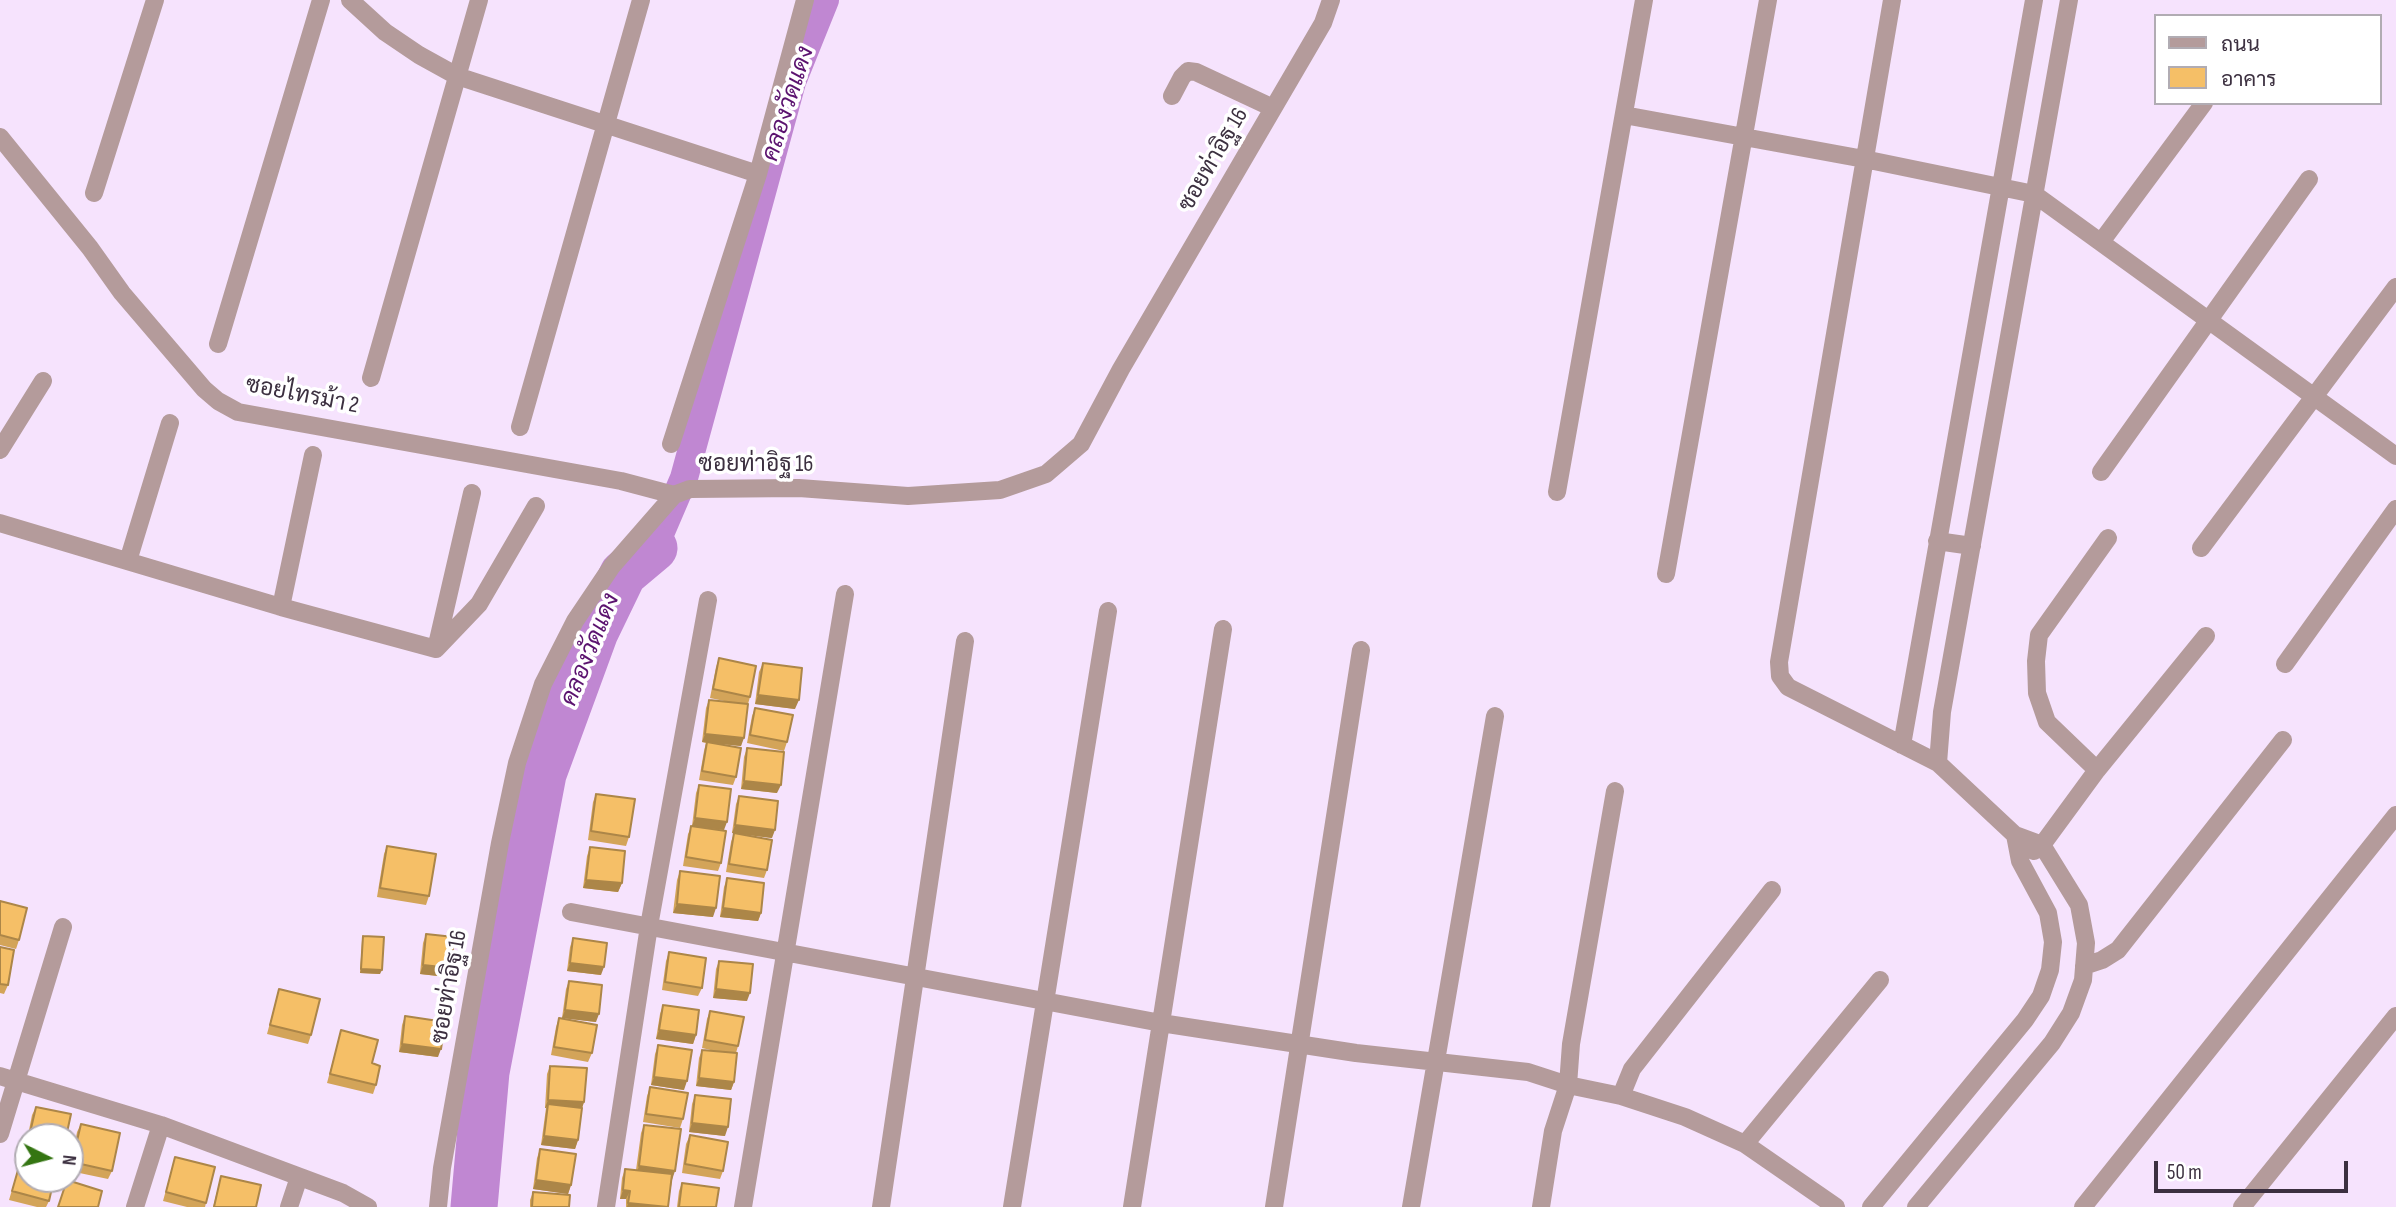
<!DOCTYPE html>
<meta charset="utf-8">
<style>
body{margin:0}
#map{position:relative;width:2396px;height:1207px;overflow:hidden;background:#f6e3fd;font-family:"Sofia Sans Condensed",Sarabun,sans-serif}
canvas{display:block}
.legend{position:absolute;left:2154px;top:14px;width:228px;height:91px;box-sizing:border-box;background:#fff;border:2px solid #b1acb3;margin:0;padding:9px 12px;list-style:none;font-size:21px;color:#3c3040}
.legend li{display:flex;align-items:center;gap:14px;height:35px}
.legend b{width:35px;border:2px solid #b1acb3}
.north{position:absolute;left:14px;top:1123px;width:70px;height:70px;box-sizing:border-box;background:#fff;border:2px solid #b1acb3;border-radius:50%;rotate:96deg;font-size:19px;font-weight:700;line-height:28px;text-align:center;color:#3c3040}
.north::after{content:'';display:block;margin:auto;width:24px;height:32px;background:#347512;clip-path:polygon(50% 0,100% 100%,50% 72%,0 100%)}
.scale{position:absolute;left:2154px;top:1161px;width:194px;height:32px;box-sizing:border-box;border:4px solid #3c3040;border-top:0;padding-left:9px;font-size:21px;line-height:24px;white-space:nowrap;color:#3c3040;-webkit-text-stroke:5px #fff;paint-order:stroke}
</style>
<div id="map">
<canvas width="2396" height="1207"></canvas>
<ul class="legend">
<li><b style="height:9px;background:#b49b9b"></b>ถนน</li>
<li><b style="height:19px;background:#f5bf67"></b>อาคาร</li>
</ul>
<div class="north">N</div>
<div class="scale">50 m</div>
</div>
<script>
const c = document.querySelector('canvas').getContext('2d');
c.lineJoin = 'round';
function toPath(rows) {
  const path = new Path2D();
  for (const r of rows) {
    path.moveTo(r[0], r[1]);
    for (let i = 2; i < r.length; i += 2) path.lineTo(r[i], r[i + 1]);
  }
  return path;
}
function strokePath(path, color, width, dash) {
  c.strokeStyle = color;
  c.lineWidth = width;
  c.lineCap = dash ? 'butt' : 'round';
  c.setLineDash(dash || []);
  c.stroke(path);
}
function fillPath(path, color) {
  c.fillStyle = color;
  c.fill(path, 'evenodd');
}
function label(font, color, halo, rows, align = 'center') {
  c.font = font + ' "Sofia Sans Condensed",Sarabun,sans-serif';
  c.lineWidth = 7;
  c.setLineDash([]);
  c.textBaseline = 'middle';
  c.strokeStyle = halo;
  c.fillStyle = color;
  for (const [text, x, y, turn = 0] of rows) {
    c.save();
    c.translate(x, y);
    c.rotate((+turn || 0) * Math.PI / 180);
    c.textAlign = isNaN(turn) ? turn : align;
    if (halo) c.strokeText(text, 0, 0);
    c.fillText(text, 0, 0);
    c.restore();
  }
}
const canal = toPath([
 [654,548,684,478,792,82,825,0]
]);
const river = toPath([
 [474,1207,486,1072,543,774,595,632,623,574,654,548]
]);
const minor = toPath([
 [350,0,385,32,419,55,457,76,758,174],
 [1892,0,1779,662,1780,676,1788,687,1938,763,2015,835,2042,845,2079,905,2086,943,2083,980,2071,1013,2052,1043,1916,1207],
 [1172,96,1182,77,1188,71,1196,72,1273,108],
 [1624,115,1864,159,2034,194,2396,456],
 [0,137,90,248,122,293,204,389,218,401,238,412,621,481,674,495],
 [94,193,155,0],
 [2101,242,2204,103],
 [218,344,321,0],
 [371,378,479,0],
 [520,427,641,0],
 [671,444,758,174,805,0],
 [0,450,43,381],
 [2101,472,2309,179],
 [1557,492,1644,0],
 [0,523,281,607,436,649,479,604,536,506],
 [1937,541,1972,546],
 [2201,548,2396,287],
 [128,561,170,423],
 [1666,574,1768,0],
 [281,607,313,455],
 [436,649,472,493],
 [2285,664,2396,509],
 [1902,745,2034,0],
 [1938,763,1942,712,2069,0],
 [2097,770,2047,722,2037,693,2036,661,2039,635,2108,538],
 [2034,851,2042,845,2097,770,2206,636],
 [571,912,1161,1023,1356,1053,1528,1072,1568,1085,1621,1096,1685,1117,1745,1144,1836,1207],
 [2084,966,2102,960,2118,950,2283,740],
 [0,1076,161,1125,343,1193,368,1207],
 [1621,1096,1632,1069,1772,890],
 [0,1134,63,927],
 [1745,1144,1880,980],
 [135,1207,161,1125],
 [289,1207,299,1177],
 [438,1207,442,1168,500,843,517,763,543,684,575,621,612,566,674,495,690,489,799,488,908,496,1000,490,1046,474,1081,444,1121,369,1323,23,1331,0],
 [606,1207,649,926,708,600],
 [743,1207,845,594],
 [881,1207,965,641],
 [1012,1207,1108,611],
 [1132,1207,1223,629],
 [1274,1207,1361,650],
 [1411,1207,1495,716],
 [1541,1207,1553,1131,1568,1085,1571,1044,1615,791],
 [1871,1207,2025,1020,2041,996,2050,970,2053,942,2048,913,2020,861,2015,835],
 [2083,1207,2396,815],
 [2242,1207,2396,1016]
]);
const wall = toPath([
 [719,658,750,697,748,704,741,746,720,744,736,777,733,785,699,780,704,751,706,743,702,742,706,708,709,700,729,702,710,698,716,667],
 [763,663,795,709,755,704,759,672],
 [755,708,787,742,784,751,747,743,752,716],
 [747,748,777,793,741,789,744,757],
 [699,785,724,830,701,828,721,863,718,871,683,866,688,834,692,826,696,793],
 [596,794,629,837,626,846,588,840,593,802],
 [739,796,772,838,732,833,736,804],
 [734,833,767,870,764,878,726,872,731,842],
 [387,846,429,896,426,905,377,897,384,854],
 [590,847,622,883,618,892,583,888,587,856],
 [680,871,713,917,673,913,677,880],
 [727,878,761,913,758,921,720,917,724,887],
 [0,901,19,940,16,949,0,945],
 [426,934,447,977,420,974,423,943],
 [363,936,380,974,360,973,362,940],
 [573,938,601,975,567,971,570,947],
 [0,947,8,985,4,994,0,993],
 [669,952,702,988,698,996,662,990,666,961],
 [719,961,747,1001,713,998,716,969],
 [569,981,596,1022,562,1018,566,989],
 [279,989,311,1035,308,1044,267,1034],
 [663,1005,696,1035,693,1044,656,1039,660,1014],
 [710,1011,738,1046,736,1053,734,1082,731,1090,696,1086,699,1058,702,1050,719,1052,702,1048,707,1019],
 [405,1016,438,1057,399,1052,402,1025],
 [559,1018,592,1053,588,1062,551,1055,556,1027],
 [341,1030,372,1063,376,1085,373,1094,327,1083],
 [658,1045,684,1090,651,1085,655,1054],
 [550,1066,584,1102,582,1108,578,1140,575,1149,541,1145,546,1108,545,1108,547,1074],
 [650,1087,683,1119,680,1128,643,1122,647,1096],
 [695,1095,725,1136,689,1132,692,1104],
 [36,1107,66,1137,28,1137,28,1155,24,1155,32,1115],
 [81,1124,112,1171,108,1179,70,1171,77,1132],
 [644,1125,672,1180,668,1207,626,1207,626,1199,620,1199,622,1178,625,1169,636,1170,641,1133],
 [690,1135,723,1171,720,1179,682,1173,686,1144],
 [540,1149,571,1185,568,1194,533,1189,537,1158],
 [22,1156,49,1201,46,1207,37,1207,9,1200],
 [175,1157,206,1203,205,1207,187,1207,163,1201],
 [221,1176,256,1207,213,1207],
 [682,1183,716,1207,677,1207,679,1191],
 [533,1192,569,1207,530,1207,530,1200]
]);
const shadedWall = toPath([
 [758,695,799,700,795,709,755,704],
 [705,734,744,738,741,746,702,742],
 [744,781,781,785,777,793,741,789],
 [695,818,727,822,724,830,692,826],
 [735,825,775,830,772,838,732,833],
 [586,880,622,883,618,892,583,888],
 [677,904,716,908,713,917,673,913],
 [723,908,761,913,758,921,720,917],
 [570,963,604,967,601,975,567,971],
 [423,965,451,968,447,977,420,974],
 [361,969,382,970,380,974,360,973],
 [716,989,750,993,747,1001,713,998],
 [565,1010,599,1014,596,1022,562,1018],
 [659,1030,696,1035,693,1044,656,1039],
 [402,1044,441,1049,438,1057,399,1052],
 [654,1077,687,1081,684,1090,651,1085],
 [699,1078,734,1082,731,1090,696,1086],
 [548,1100,584,1102,581,1111,548,1104,546,1108,545,1108],
 [692,1123,728,1127,725,1136,689,1132],
 [544,1136,578,1140,575,1149,541,1145],
 [639,1166,675,1171,672,1180,636,1175],
 [536,1180,571,1185,568,1194,533,1189],
 [623,1190,630,1191,626,1199,620,1199],
 [628,1203,667,1207,627,1207]
]);
const building = toPath([
 [719,658,756,666,750,697,713,689,719,658],
 [763,663,802,668,799,700,758,695,763,663],
 [709,700,748,704,744,738,705,734,709,700],
 [755,708,793,715,787,742,750,735,755,708],
 [707,742,741,748,736,777,702,771,707,742],
 [747,748,784,752,781,785,744,781,747,748],
 [699,785,731,789,727,822,695,818,699,785],
 [596,794,635,799,629,837,591,831,596,794],
 [739,796,778,801,775,830,735,825,739,796],
 [691,826,726,831,721,863,686,857,691,826],
 [734,833,772,840,767,870,729,864,734,833],
 [387,846,436,854,429,896,380,888,387,846],
 [590,847,625,851,622,883,586,880,590,847],
 [680,871,720,876,716,908,677,904,680,871],
 [727,878,764,883,761,913,723,908,727,878],
 [0,901,27,908,19,940,0,935,0,901],
 [426,934,454,937,451,968,423,965,426,934],
 [363,936,384,937,382,970,361,969,363,936],
 [573,938,607,943,604,967,570,963,573,938],
 [0,947,14,950,8,985,0,984,0,947],
 [669,952,706,958,702,988,665,982,669,952],
 [719,961,753,964,750,993,716,989,719,961],
 [569,981,602,985,599,1014,565,1010,569,981],
 [279,989,320,999,311,1035,270,1025,279,989],
 [663,1005,699,1010,696,1035,659,1030,663,1005],
 [710,1011,744,1017,738,1046,705,1040,710,1011],
 [405,1016,445,1022,441,1049,402,1044,405,1016],
 [559,1018,597,1025,592,1053,554,1047,559,1018],
 [341,1030,378,1040,372,1063,380,1066,376,1085,330,1074,341,1030],
 [658,1045,692,1050,687,1081,654,1077,658,1045],
 [702,1050,737,1053,734,1082,699,1078,702,1050],
 [550,1066,587,1068,584,1102,548,1100,550,1066],
 [650,1087,688,1093,683,1119,646,1114,650,1087],
 [695,1095,731,1099,728,1127,692,1123,695,1095],
 [548,1104,582,1108,578,1140,544,1136,548,1104],
 [36,1107,71,1114,66,1137,29,1137,36,1107],
 [81,1124,120,1133,112,1171,72,1162,81,1124],
 [644,1125,681,1129,675,1171,639,1166,644,1125],
 [690,1135,728,1142,723,1171,685,1164,690,1135],
 [540,1149,576,1154,571,1185,536,1180,540,1149],
 [22,1156,28,1158,28,1179,54,1179,49,1201,12,1191,22,1156],
 [175,1157,215,1167,206,1203,166,1192,175,1157],
 [625,1169,672,1174,668,1207,628,1203,630,1191,623,1190,625,1169],
 [221,1176,261,1185,256,1207,214,1207,221,1176],
 [67,1180,102,1191,98,1207,58,1207,67,1180],
 [682,1183,719,1188,716,1207,679,1207,682,1183],
 [533,1192,570,1195,569,1207,532,1207,533,1192]
]);
const streetNames = [
 ["ซอยท่าอิฐ 16",1214,160,-60],
 ["ซอยไทรม้า 2",302,396,11],
 ["ซอยท่าอิฐ 16",756,465],
 ["ซอยท่าอิฐ 16",450,987,-80]
];
const waterNames = [
 ["คลองวัดแดง",789,104,-72],
 ["คลองวัดแดง",591,650,-68]
];
strokePath(canal, '#c087d2', 28);
strokePath(river, '#c087d2', 47);
strokePath(minor, '#b49b9b', 18);
fillPath(wall, '#d3a459');
fillPath(shadedWall, '#ac8648');
fillPath(building, '#f5bf67');
strokePath(building, '#ac8648', 2);
label('23px', '#3c3040', '#fff', streetNames);
label('italic 24px', '#5b136f', '#fff', waterNames);
</script>
